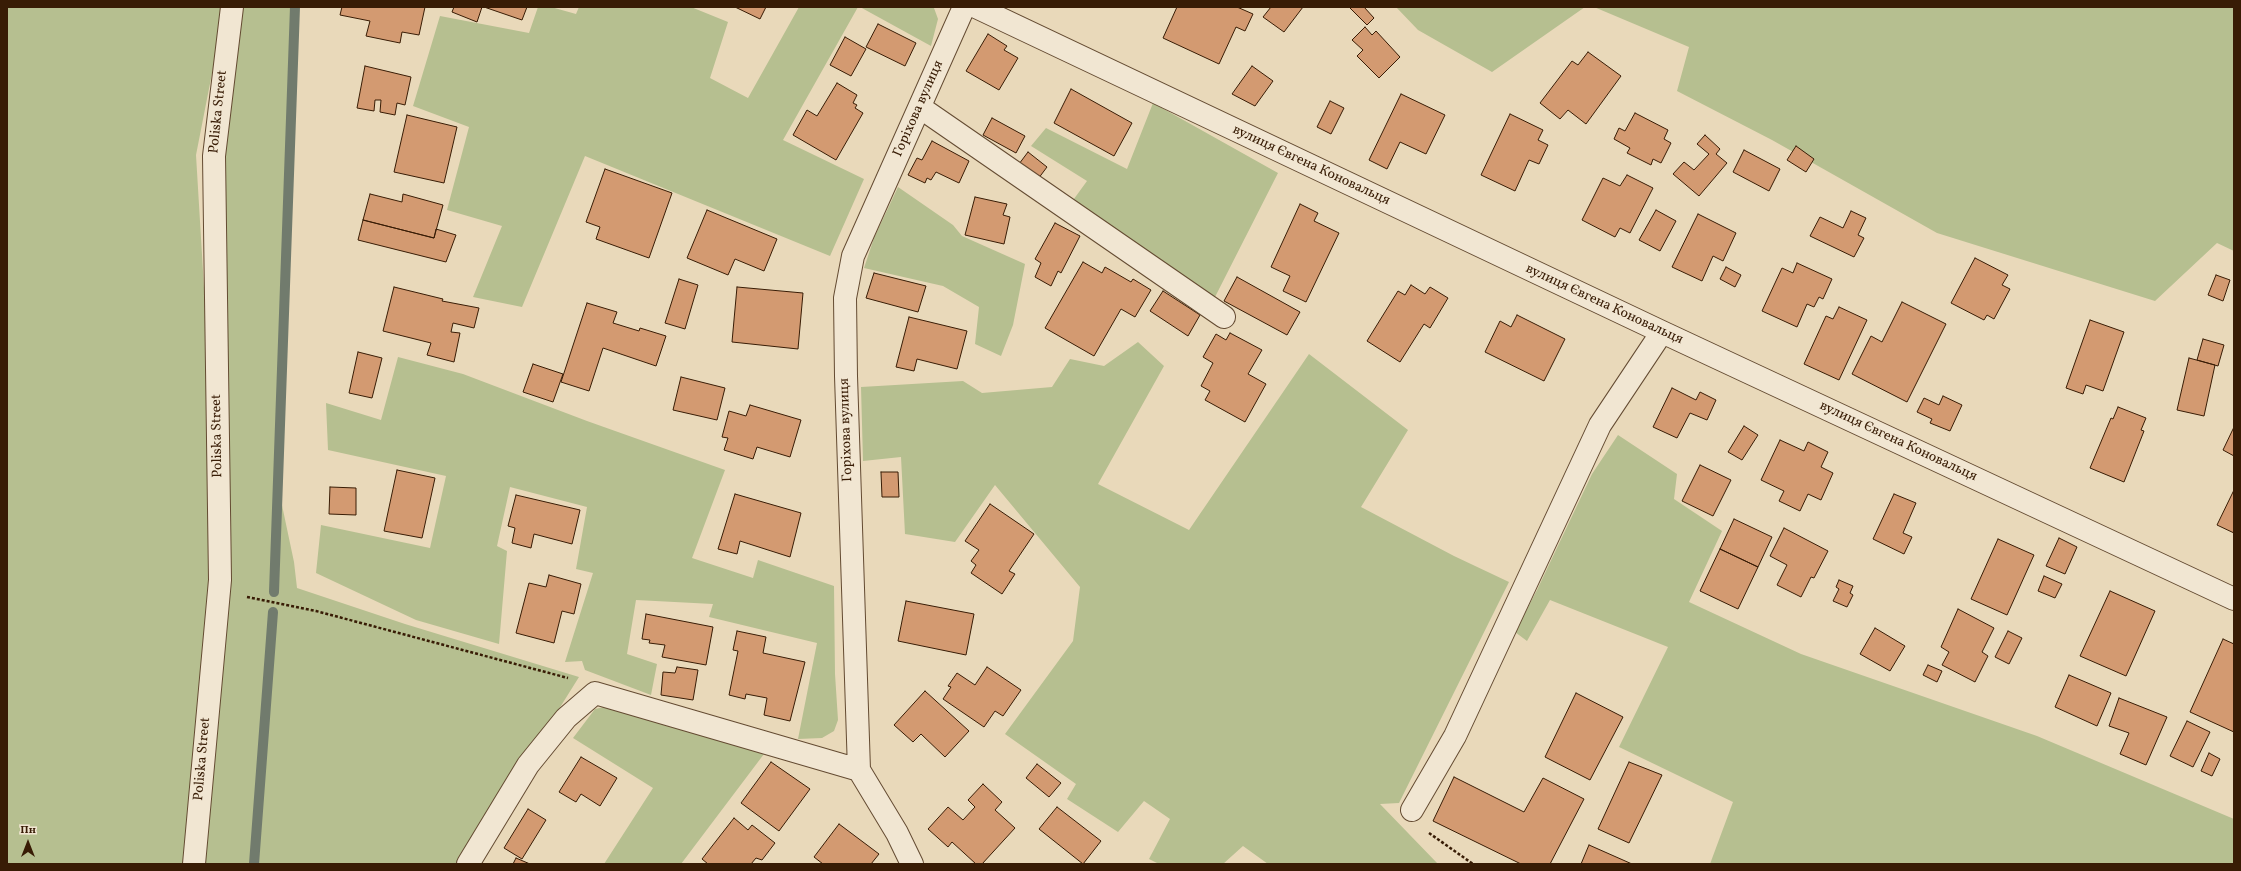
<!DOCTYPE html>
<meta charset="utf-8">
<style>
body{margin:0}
#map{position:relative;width:2241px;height:871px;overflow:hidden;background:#e9d9ba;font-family:Vollkorn,serif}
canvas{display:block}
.frame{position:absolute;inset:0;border:8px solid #381c05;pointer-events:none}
.north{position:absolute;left:8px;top:823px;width:40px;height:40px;-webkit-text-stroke:3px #f1e6d2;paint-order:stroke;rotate:0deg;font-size:11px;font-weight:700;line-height:16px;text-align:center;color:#381c05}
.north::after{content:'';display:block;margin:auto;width:14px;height:18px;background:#381c05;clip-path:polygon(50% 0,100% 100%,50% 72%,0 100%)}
</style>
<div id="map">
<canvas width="2241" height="871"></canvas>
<div class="frame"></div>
<div class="north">Пн</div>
</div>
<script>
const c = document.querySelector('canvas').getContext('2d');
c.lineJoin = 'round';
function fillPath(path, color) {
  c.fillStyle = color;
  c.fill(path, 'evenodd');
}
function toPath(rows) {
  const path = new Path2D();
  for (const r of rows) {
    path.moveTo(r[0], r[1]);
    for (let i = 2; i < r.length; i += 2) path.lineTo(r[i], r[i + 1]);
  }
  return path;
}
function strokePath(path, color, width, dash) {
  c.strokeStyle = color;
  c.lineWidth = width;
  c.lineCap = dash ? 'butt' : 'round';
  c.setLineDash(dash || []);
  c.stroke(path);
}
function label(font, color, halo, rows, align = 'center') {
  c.font = font + ' Vollkorn,serif';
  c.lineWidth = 4;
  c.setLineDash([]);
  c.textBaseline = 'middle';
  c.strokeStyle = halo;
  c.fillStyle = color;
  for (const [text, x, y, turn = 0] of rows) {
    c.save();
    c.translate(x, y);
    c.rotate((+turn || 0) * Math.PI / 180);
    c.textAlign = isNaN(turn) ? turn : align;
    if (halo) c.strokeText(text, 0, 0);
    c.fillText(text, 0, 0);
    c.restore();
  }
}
const green = toPath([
 [7,7,225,7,196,155,219,537,224,159,240,7,295,7,279,491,294,562,297,588,405,624,579,677,462,864,7,864],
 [538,7,551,7,576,14,579,7,691,7,728,22,710,78,748,98,799,7,858,7,783,140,864,179,830,256,585,156,522,307,473,297,502,226,447,210,469,127,413,106,440,16,529,33],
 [860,7,934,8,938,19,931,46],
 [1396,7,1585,7,1492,72,1418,30],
 [1594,7,2234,7,2234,251,2217,243,2155,301,1937,233,1772,140,1677,91,1689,47],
 [1153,103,1278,173,1215,297,1071,203,1087,181,1031,146,1046,128,1127,169],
 [898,187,953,225,962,236,1025,264,1013,325,1001,356,975,344,979,307,943,286,864,268,874,238],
 [1138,342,1164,366,1098,484,1189,530,1309,354,1408,430,1361,507,1454,556,1509,582,1399,803,1380,804,1438,864,1268,864,1243,846,1223,864,1159,864,1149,859,1170,819,1144,801,1118,832,1067,799,1076,784,1005,734,1073,641,1080,587,995,485,955,542,905,534,901,457,863,461,861,387,963,381,982,393,1052,387,1070,359,1104,366],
 [398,357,463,374,587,421,725,470,692,558,753,578,758,560,834,586,835,674,838,720,834,731,822,738,798,739,817,643,709,617,713,604,636,600,627,654,657,664,651,695,585,670,582,661,565,662,593,573,576,569,587,507,510,487,497,546,507,551,499,644,416,620,316,573,321,525,430,548,446,476,328,450,326,403,381,420],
 [1618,435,1677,474,1674,499,1722,531,1689,602,1801,654,2037,736,2234,819,2234,864,1710,864,1733,802,1619,747,1668,647,1550,600,1527,641,1515,632,1537,590,1592,474],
 [613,705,764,754,681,864,604,864,653,788,573,738,595,709]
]);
const stream = toPath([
 [274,592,295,7],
 [254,864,273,612]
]);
const building = toPath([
 [342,7,425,7,419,35,402,32,400,43,366,36,370,21,340,15,342,7],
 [454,7,482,7,477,22,452,12,454,7],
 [484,7,527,7,522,20,484,7],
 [735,7,766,7,760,19,735,7],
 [1177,7,1237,7,1253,14,1245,31,1236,27,1219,64,1163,38,1177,7],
 [1271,7,1303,7,1284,32,1263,17,1271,7],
 [1349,7,1364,7,1374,18,1367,25,1349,7],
 [878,24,916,43,905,66,866,47,878,24],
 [1365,27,1372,35,1376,31,1400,57,1379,78,1357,56,1363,50,1352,40,1365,27],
 [988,34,1007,46,1004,50,1018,58,999,90,966,71,988,34],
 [845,37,866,49,851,76,830,65,845,37],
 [1588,52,1621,76,1586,124,1568,110,1560,119,1540,103,1572,61,1578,65,1588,52],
 [365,66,411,77,405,105,397,103,395,115,380,112,381,100,375,100,374,111,357,108,365,66],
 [1252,66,1273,81,1255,106,1232,94,1252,66],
 [837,83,857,95,853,103,857,105,855,108,863,113,836,160,793,135,807,110,817,116,837,83],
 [1071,89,1132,123,1114,156,1054,123,1071,89],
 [1401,94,1445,115,1426,154,1400,142,1387,169,1369,160,1401,94],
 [1330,101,1344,108,1331,134,1317,127,1330,101],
 [1635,113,1668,130,1664,139,1671,143,1661,163,1653,159,1651,165,1627,153,1630,148,1614,139,1619,128,1625,131,1635,113],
 [1510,114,1543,130,1538,140,1548,145,1539,164,1529,160,1515,191,1481,175,1510,114],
 [407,115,457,127,444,183,394,172,407,115],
 [992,118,1025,136,1016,153,983,135,992,118],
 [1705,135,1720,149,1716,154,1727,163,1699,196,1673,174,1684,162,1694,170,1709,154,1697,144,1705,135],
 [932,141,969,161,959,183,936,172,931,180,927,178,925,183,908,175,917,158,922,160,932,141],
 [1796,146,1814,159,1806,172,1787,160,1796,146],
 [1744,150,1780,169,1769,191,1733,172,1744,150],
 [1028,152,1047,167,1038,179,1019,164,1028,152],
 [605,169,672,193,649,258,596,239,600,227,586,222,605,169],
 [1627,175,1653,188,1630,233,1620,228,1615,237,1582,220,1603,178,1620,186,1627,175],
 [370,194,402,202,403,194,443,205,434,238,363,220,370,194],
 [975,197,1007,204,1003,215,1010,217,1004,244,965,235,975,197],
 [1300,204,1318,213,1314,221,1339,233,1306,302,1283,291,1290,276,1271,267,1300,204],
 [707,210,777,239,764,271,735,259,728,275,687,258,707,210],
 [1656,210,1676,221,1660,251,1639,240,1656,210],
 [1851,211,1866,218,1858,235,1864,238,1854,257,1810,236,1820,217,1843,228,1851,211],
 [1698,214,1736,233,1723,261,1713,256,1702,281,1672,267,1698,214],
 [363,220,434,238,436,229,456,235,446,262,358,240,363,220],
 [1055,223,1080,236,1061,273,1058,271,1051,286,1035,277,1041,263,1035,259,1055,223],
 [1975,258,2008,275,2002,285,2010,289,1994,319,1987,315,1984,320,1951,303,1975,258],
 [1083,262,1102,273,1105,267,1131,282,1133,279,1151,290,1135,317,1121,309,1094,356,1045,328,1083,262],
 [1797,263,1832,279,1823,299,1819,297,1814,307,1807,304,1797,327,1762,311,1782,268,1793,273,1797,263],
 [1726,267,1741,275,1735,287,1720,279,1726,267],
 [874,273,926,286,918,312,866,298,874,273],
 [2216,275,2230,280,2223,301,2208,295,2216,275],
 [1237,277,1300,312,1287,335,1224,301,1237,277],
 [679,279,698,285,685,329,665,323,679,279],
 [1411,285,1425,294,1430,287,1448,298,1430,328,1424,324,1400,362,1367,341,1398,291,1405,295,1411,285],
 [394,287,443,299,442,301,479,308,474,328,453,323,451,332,460,333,454,362,427,355,431,343,383,331,394,287],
 [737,287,803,293,798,349,732,342,737,287],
 [1163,291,1200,315,1188,336,1150,311,1163,291],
 [1902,302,1946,324,1907,402,1852,374,1871,336,1882,342,1902,302],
 [587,303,617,312,613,323,639,331,640,328,666,336,656,366,603,348,589,391,561,382,587,303],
 [1839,307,1867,320,1839,380,1804,364,1826,316,1833,319,1839,307],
 [1517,315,1565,339,1544,381,1485,352,1500,321,1511,327,1517,315],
 [909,317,967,331,957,369,917,359,914,371,896,367,909,317],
 [2090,320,2124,332,2103,391,2086,385,2083,394,2066,388,2090,320],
 [1230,333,1262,350,1248,374,1266,384,1245,422,1205,400,1210,391,1201,386,1213,363,1203,357,1216,334,1226,340,1230,333],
 [2203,339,2224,345,2218,366,2197,360,2203,339],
 [358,352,382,358,372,398,349,393,358,352],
 [2189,358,2215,365,2204,416,2177,410,2189,358],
 [533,364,563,374,553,402,523,392,533,364],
 [681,377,725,388,717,420,673,410,681,377],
 [1672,388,1696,400,1700,392,1716,400,1707,420,1690,413,1677,438,1653,427,1672,388],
 [1943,396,1962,405,1950,431,1930,423,1932,419,1917,412,1924,398,1939,405,1943,396],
 [750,405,801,420,790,457,757,447,753,459,724,450,728,438,722,437,729,411,746,416,750,405],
 [2118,407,2146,418,2141,430,2144,431,2124,482,2090,468,2111,418,2113,419,2118,407],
 [1744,426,1758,435,1742,460,1728,452,1744,426],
 [2234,427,2234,456,2223,450,2234,427],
 [1780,440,1804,451,1808,442,1828,452,1821,467,1833,473,1821,500,1808,494,1800,511,1779,501,1784,491,1761,480,1780,440],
 [1700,465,1731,480,1713,516,1682,501,1700,465],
 [397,470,435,478,422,538,384,531,397,470],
 [881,472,898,472,899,497,882,497,881,472],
 [330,487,356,488,356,515,329,514,330,487],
 [2234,490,2234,533,2217,525,2234,490],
 [735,494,801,513,790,557,740,541,737,554,718,549,735,494],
 [1894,494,1916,503,1903,533,1912,537,1904,554,1873,539,1894,494],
 [516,495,580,510,572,544,534,534,531,548,512,543,515,528,508,526,516,495],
 [990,504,1034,534,1009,571,1015,574,1002,594,971,573,976,565,971,561,979,550,965,541,990,504],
 [1734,519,1772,537,1758,567,1720,549,1734,519],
 [1784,528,1828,551,1814,578,1811,577,1801,597,1777,585,1787,565,1770,556,1784,528],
 [2059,538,2077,547,2065,574,2046,566,2059,538],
 [1998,539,2034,555,2007,615,1971,599,1998,539],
 [1720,549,1758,567,1738,609,1700,591,1720,549],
 [549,575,581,584,574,614,562,611,554,643,516,633,529,583,546,587,549,575],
 [2044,576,2062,584,2055,598,2038,591,2044,576],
 [1839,580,1853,586,1850,593,1853,595,1847,607,1833,601,1839,589,1836,587,1839,580],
 [2110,591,2155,611,2126,676,2080,656,2110,591],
 [906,601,974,614,966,655,898,641,906,601],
 [1958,609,1994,628,1982,652,1988,656,1975,682,1942,665,1949,652,1941,647,1958,609],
 [646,614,713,627,706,665,662,657,665,645,649,643,650,640,642,639,646,614],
 [1875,628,1905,646,1890,671,1860,654,1875,628],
 [737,631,766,637,763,653,805,662,790,721,764,715,767,698,746,694,745,699,729,695,738,651,733,650,737,631],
 [2008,631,2022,638,2009,664,1995,657,2008,631],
 [2223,639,2234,644,2234,732,2190,712,2223,639],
 [1928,665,1942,671,1937,682,1923,675,1928,665],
 [677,667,698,670,693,700,661,695,663,672,675,673,677,667],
 [987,667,1021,690,1003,716,995,711,984,727,943,699,951,687,948,686,957,673,975,685,987,667],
 [2069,675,2111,693,2097,726,2055,707,2069,675],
 [925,691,969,731,945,757,921,734,913,742,894,725,925,691],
 [1576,693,1623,717,1590,780,1545,757,1576,693],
 [2119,698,2167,717,2146,765,2120,754,2129,733,2109,726,2119,698],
 [2187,721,2210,732,2193,767,2170,756,2187,721],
 [2209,753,2220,759,2212,776,2201,771,2209,753],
 [581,757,617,778,600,806,581,794,576,802,559,792,581,757],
 [771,762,810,789,779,831,741,803,771,762],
 [1629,762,1662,775,1629,843,1598,829,1629,762],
 [1037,764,1061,783,1049,797,1026,778,1037,764],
 [1454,777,1524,812,1543,778,1584,799,1550,864,1521,864,1433,821,1454,777],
 [983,784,1002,802,995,810,1015,828,982,864,976,864,952,842,948,847,928,829,948,807,963,820,975,807,968,800,983,784],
 [1057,807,1101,841,1083,864,1039,829,1057,807],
 [528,809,546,820,522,859,504,848,528,809],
 [734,818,748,830,752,825,775,843,762,860,756,858,751,864,708,864,702,859,734,818],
 [839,824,879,854,871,864,823,864,814,857,839,824],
 [1589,845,1632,864,1581,864,1589,845],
 [516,858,530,864,513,864,516,858]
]);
const path = toPath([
 [247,597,316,611,568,678],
 [1429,833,1473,864]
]);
const minor = toPath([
 [976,7,1662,332,2234,599],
 [921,108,1224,317],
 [1412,810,1455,736,1600,425,1662,332],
 [194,864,220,580,214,156,232,7],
 [468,864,528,765,566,718,595,693,859,770],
 [912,864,897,833,859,770,846,376,845,298,853,256,964,7]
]);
const streetNames = [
 ["Горіхова вулиця",919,109,-66],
 ["Poliska Street",219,112,-84],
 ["вулиця Євгена Коновальця",1311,166,25],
 ["вулиця Євгена Коновальця",1604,305,25],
 ["Горіхова вулиця",847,430,-92],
 ["Poliska Street",218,436,-91],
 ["вулиця Євгена Коновальця",1898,442,25],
 ["Poliska Street",203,759,-85]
];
fillPath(green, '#b6bf90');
strokePath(stream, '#717b6d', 10);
fillPath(building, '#d39a71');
strokePath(building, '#381c05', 1);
strokePath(minor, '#644b32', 24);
strokePath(path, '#381c05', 2.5, [3, 2]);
strokePath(minor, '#f1e6d2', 22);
label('14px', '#381c05', '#f1e6d2', streetNames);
</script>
